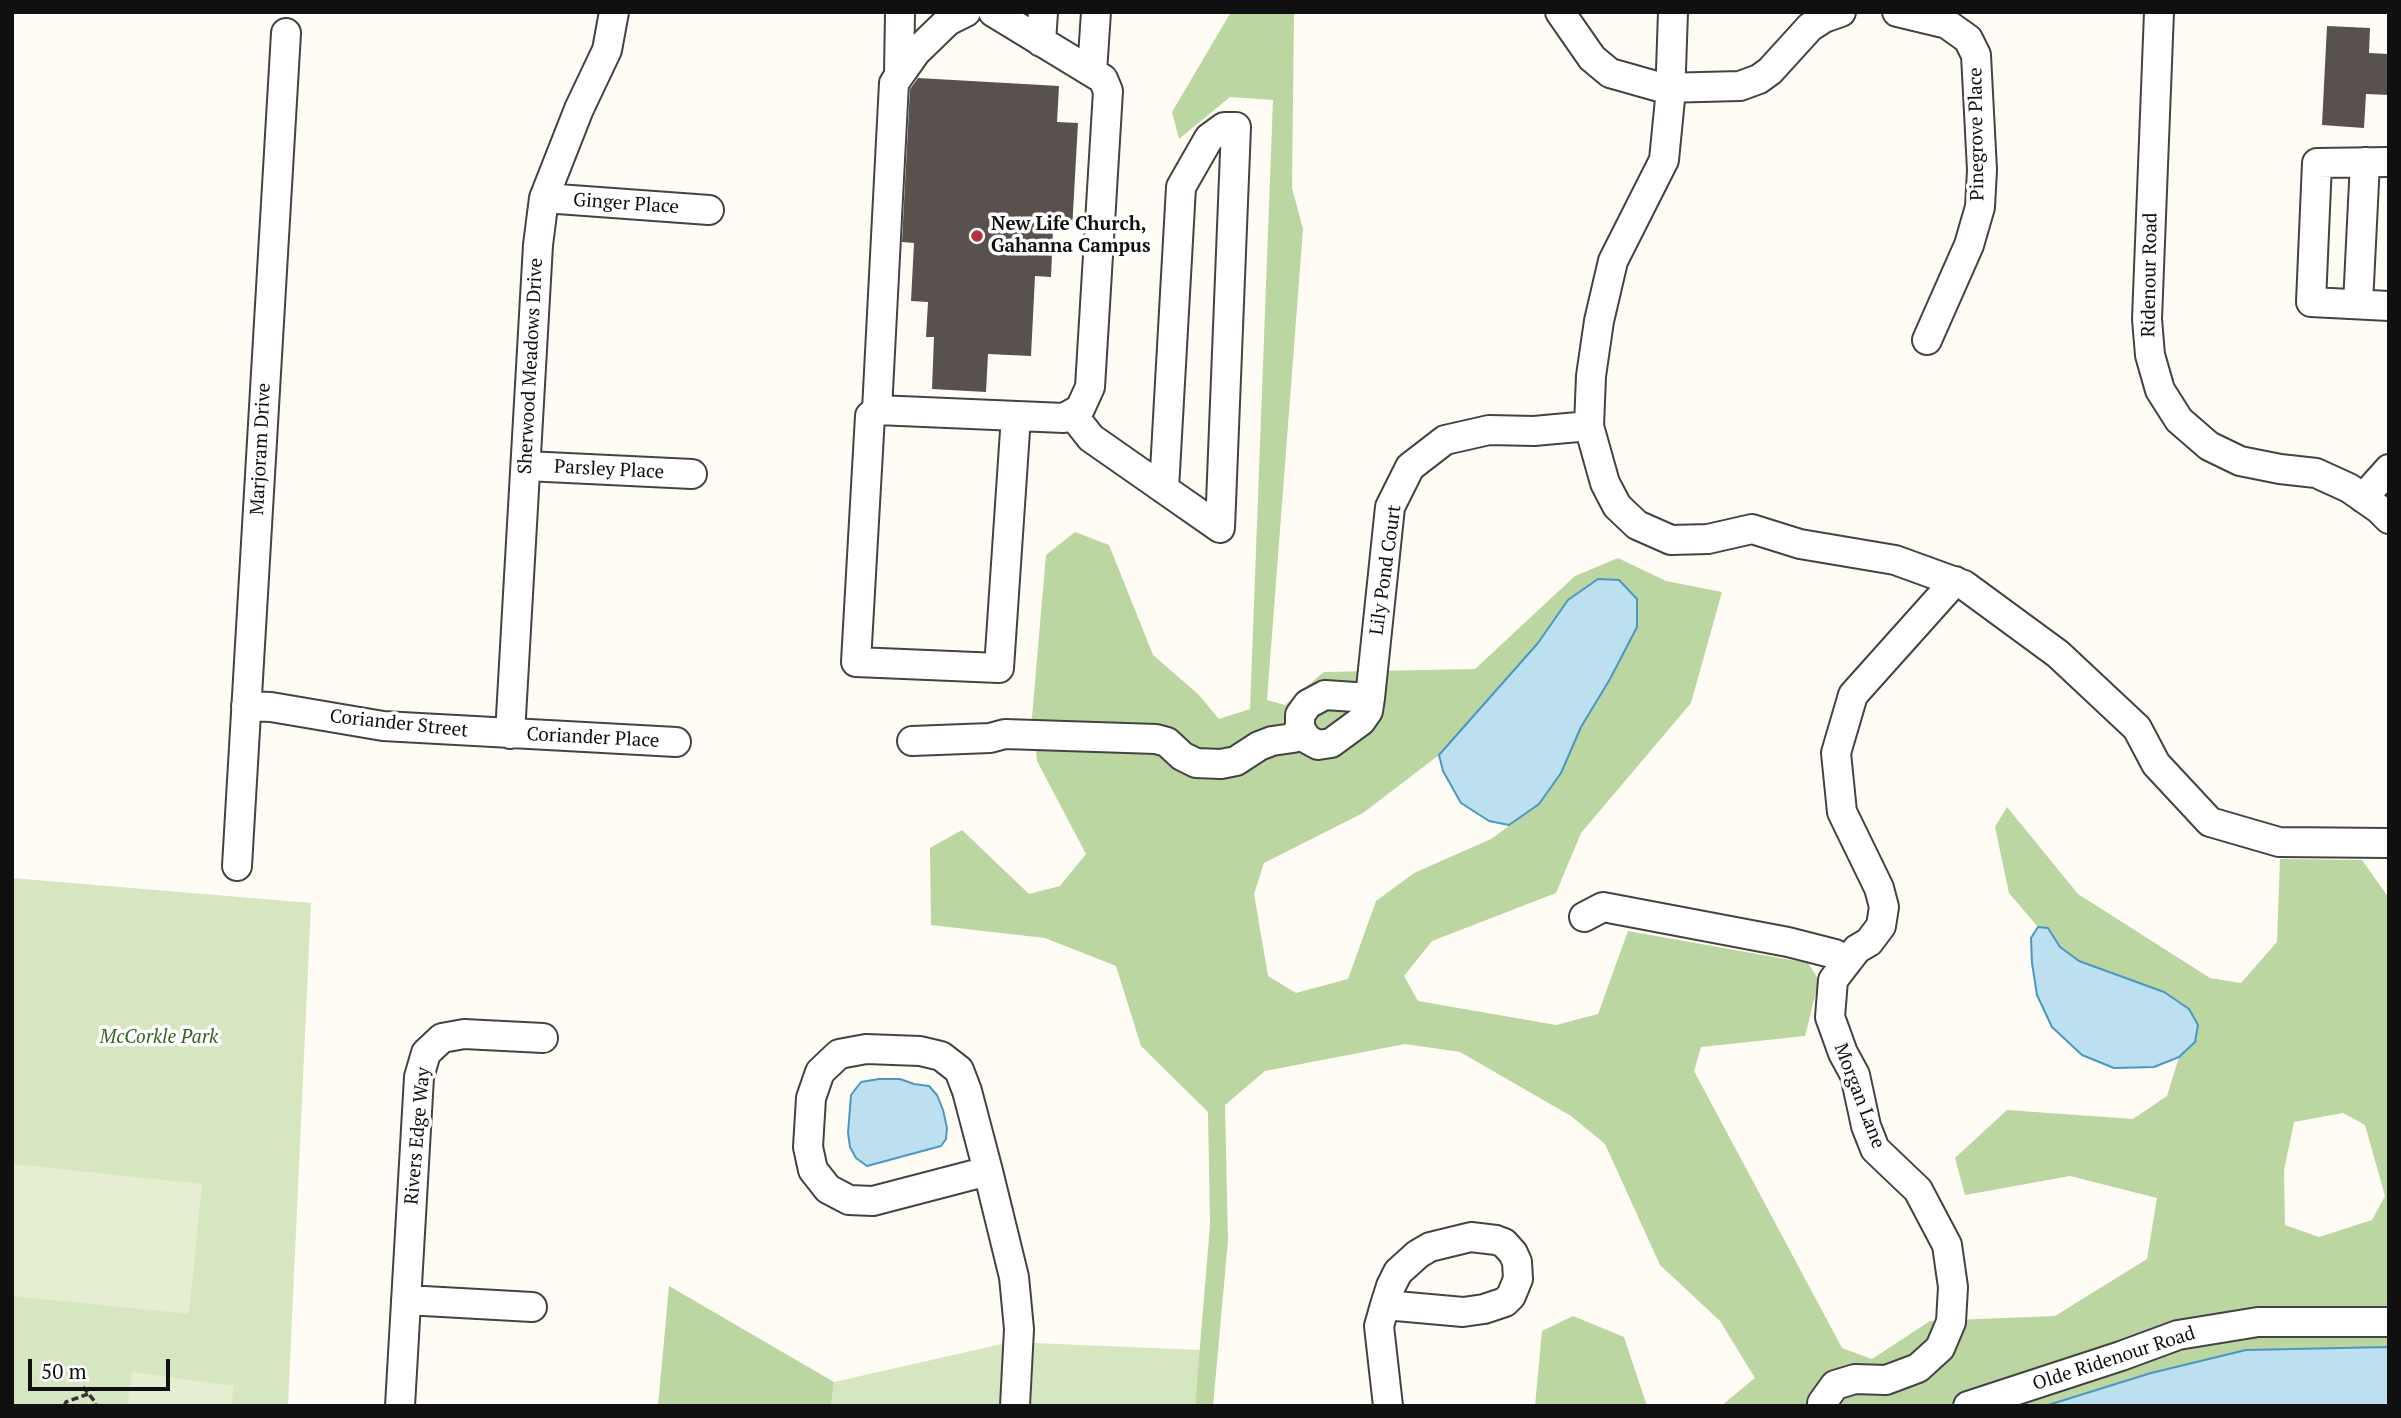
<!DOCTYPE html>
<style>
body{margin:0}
#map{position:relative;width:2401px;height:1418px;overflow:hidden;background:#fefcf4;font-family:"PT Serif",serif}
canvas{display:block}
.frame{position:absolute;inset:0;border:14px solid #101010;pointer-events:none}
.scale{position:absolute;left:28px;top:1359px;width:142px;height:32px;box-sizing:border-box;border:4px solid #101010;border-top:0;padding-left:9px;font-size:21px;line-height:24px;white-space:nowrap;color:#101010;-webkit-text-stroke:5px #fff;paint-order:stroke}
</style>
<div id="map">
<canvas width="2401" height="1418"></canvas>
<div class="frame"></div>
<div class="scale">50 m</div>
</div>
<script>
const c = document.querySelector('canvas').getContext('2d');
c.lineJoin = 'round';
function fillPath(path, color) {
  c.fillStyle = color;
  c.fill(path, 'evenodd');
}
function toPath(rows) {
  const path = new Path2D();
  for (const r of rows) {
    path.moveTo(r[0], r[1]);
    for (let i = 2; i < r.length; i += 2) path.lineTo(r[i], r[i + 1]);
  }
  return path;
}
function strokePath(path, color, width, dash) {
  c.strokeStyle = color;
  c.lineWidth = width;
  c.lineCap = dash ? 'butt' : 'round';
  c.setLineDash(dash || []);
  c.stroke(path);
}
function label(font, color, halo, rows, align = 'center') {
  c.font = font + ' "PT Serif",serif';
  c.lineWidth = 7;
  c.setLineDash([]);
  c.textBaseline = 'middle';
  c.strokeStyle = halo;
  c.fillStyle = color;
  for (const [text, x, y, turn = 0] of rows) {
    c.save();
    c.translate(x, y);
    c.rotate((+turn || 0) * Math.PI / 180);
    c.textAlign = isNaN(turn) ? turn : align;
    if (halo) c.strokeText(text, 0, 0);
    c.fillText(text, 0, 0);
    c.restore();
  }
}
const green = toPath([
 [12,878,311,903,288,1406,12,1406],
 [1011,1342,1008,1406,831,1406,834,1382],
 [1034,1343,1200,1350,1195,1406,1031,1406]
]);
const forest = toPath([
 [1231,12,1294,12,1292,188,1303,229,1267,700,1285,705,1324,672,1475,669,1575,576,1618,558,1666,581,1722,592,1691,703,1581,833,1556,893,1432,941,1404,976,1418,1001,1556,1025,1598,1014,1628,931,1808,963,1819,980,1805,1036,1701,1047,1694,1071,1842,1348,1872,1359,1930,1321,2055,1316,2147,1259,2157,1198,2070,1176,1965,1195,1955,1158,2007,1110,2133,1119,2167,1096,2179,1057,2195,1042,2198,1025,2189,1009,2164,992,2079,961,2060,947,2048,928,2038,927,2009,893,1995,827,2007,807,2078,894,2210,978,2241,983,2277,942,2280,859,2362,860,2389,898,2389,1347,2246,1350,2151,1373,2045,1406,1721,1406,1755,1378,1720,1321,1660,1265,1605,1144,1571,1116,1460,1052,1405,1044,1265,1071,1225,1105,1228,1240,1213,1406,1195,1406,1210,1225,1208,1112,1141,1046,1116,966,1045,938,931,925,930,848,962,830,1029,894,1060,886,1086,854,1037,761,1032,717,1046,555,1075,532,1109,545,1153,655,1198,694,1219,719,1250,709,1273,100,1230,97,1179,139,1172,112],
 [1569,600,1610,679,1581,727,1561,773,1539,804,1491,839,1414,873,1376,901,1348,979,1296,993,1268,976,1254,894,1264,863,1363,813,1439,755,1538,643],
 [2343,1113,2365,1125,2385,1196,2372,1220,2319,1237,2285,1225,2284,1170,2294,1122],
 [669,1286,834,1382,831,1406,658,1406],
 [1573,1316,1624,1337,1647,1406,1535,1406,1542,1331]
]);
const pitch = toPath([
 [12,1164,202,1184,189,1314,12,1296],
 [132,1372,234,1386,231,1406,127,1406]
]);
const water = toPath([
 [1598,579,1619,580,1637,599,1637,627,1610,679,1581,727,1561,773,1539,804,1509,825,1489,821,1461,803,1443,771,1439,755,1538,643,1568,600,1598,579],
 [2038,927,2048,928,2060,947,2079,961,2164,992,2189,1009,2198,1025,2195,1042,2179,1057,2154,1067,2114,1068,2082,1055,2052,1027,2037,995,2032,963,2031,938,2038,927],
 [879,1079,900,1079,914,1084,929,1086,937,1095,943,1110,947,1128,946,1139,941,1146,867,1166,856,1158,850,1147,848,1133,851,1095,861,1082,879,1079],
 [2389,1347,2389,1406,2045,1406,2151,1373,2246,1350,2389,1347]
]);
const building = toPath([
 [2327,26,2370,28,2369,53,2389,54,2389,95,2366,94,2364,128,2322,125],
 [918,78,1059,86,1057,122,1078,123,1072,230,1053,230,1051,277,1035,276,1031,356,988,354,986,392,932,389,934,337,926,337,928,302,911,301,914,243,902,242,910,89]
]);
const path = toPath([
 [83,1387,96,1403,96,1406],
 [64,1406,66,1402,88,1394]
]);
const minor = toPath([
 [966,12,948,21,916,52,894,83,877,410,1064,418,1080,409,1090,387,1108,91,1103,79,993,12],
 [1560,12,1592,58,1610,73,1663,88,1740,86,1759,79,1770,71,1810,27,1824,18,1841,12],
 [1673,12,1670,99,1664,160,1613,261,1599,321,1591,376,1589,426,1605,483,1617,506,1637,525,1671,540,1708,539,1752,529,1800,544,1895,560,1964,585,2058,654,2137,728,2156,764,2210,822,2279,842,2389,843],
 [1897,12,1947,24,1968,39,1976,55,1982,170,1980,207,1969,245,1927,340],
 [2159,12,2147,319,2150,355,2160,390,2179,420,2209,446,2240,461,2280,469,2316,473,2349,488,2379,509,2389,519],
 [1041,42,1043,12],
 [1092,72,1096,12],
 [899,74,900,12],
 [2389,162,2317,163,2311,302,2389,306],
 [544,198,709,210],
 [2358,304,2365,162],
 [877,410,870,416,856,662,999,668,1016,416],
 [1072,414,1091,438,1164,489,1220,528,1236,127,1224,127,1209,138,1181,187,1164,489],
 [526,466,692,474],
 [2363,498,2389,469],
 [1325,695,1370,698,1368,711,1361,721,1331,743,1318,745,1307,739,1300,728,1300,715,1308,704,1325,695],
 [1370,698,1390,507,1410,467,1445,440,1489,430,1534,431,1589,426],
 [246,706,271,707,383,726,676,742],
 [510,734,538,245,544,198,579,109,607,50,614,12],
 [912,741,990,738,1005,734,1156,739,1167,742,1182,756,1196,763,1221,764,1236,761,1259,746,1272,741,1293,738,1300,728],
 [237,866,286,33],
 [1584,917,1603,907,1788,942,1835,954,1847,961],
 [866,1049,920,1051,941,1056,959,1070,967,1091,988,1171,873,1201,849,1200,828,1189,813,1170,808,1147,811,1098,820,1072,839,1054,866,1049],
 [988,1171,1014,1277,1019,1329,1015,1406],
 [406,1300,532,1307],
 [1385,1305,1463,1312,1484,1309,1505,1302,1511,1296,1518,1279,1517,1262,1513,1253,1504,1243,1496,1240,1471,1237,1430,1247,1418,1254,1398,1272,1391,1286,1385,1305,1379,1326,1388,1406],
 [400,1406,419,1077,426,1053,442,1038,464,1034,543,1038],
 [1822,1406,1822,1403,1835,1385,1855,1379,1886,1380,1918,1368,1940,1348,1951,1322,1953,1287,1947,1245,1918,1190,1875,1149,1866,1126,1855,1075,1843,1053,1830,1017,1833,980,1857,949,1869,942,1881,926,1884,907,1879,888,1842,812,1836,753,1853,695,1955,581],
 [1968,1406,2121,1356,2178,1335,2258,1322,2389,1322]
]);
const markers = [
 [977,236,7,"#b53340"]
];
const streetNames = [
 ["Pinegrove Place",1977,134,-91],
 ["Ginger Place",626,204,4],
 ["Ridenour Road",2150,275,-89],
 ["Sherwood Meadows Drive",531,366,-87],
 ["Marjoram Drive",261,449,-87],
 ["Parsley Place",609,470,3],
 ["Lily Pond Court",1386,570,-82],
 ["Coriander Street",399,724,6],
 ["Coriander Place",593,738,3],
 ["Morgan Lane",1859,1096,69],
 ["Rivers Edge Way",418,1136,-85],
 ["Olde Ridenour Road",2114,1359,-18]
];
const poiNames = [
 ["New Life Church,",991,225],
 ["Gahanna Campus",991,247]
];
const parkNames = [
 ["McCorkle Park",159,1038]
];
fillPath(green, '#d6e6c0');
fillPath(forest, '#bbd6a0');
fillPath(pitch, '#e6eed1');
fillPath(water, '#bde0f1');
strokePath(water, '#4a98c2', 2);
fillPath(building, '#58514d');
strokePath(minor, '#434343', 32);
strokePath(path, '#323232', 3.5, [7, 3.5]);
strokePath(minor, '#fff', 28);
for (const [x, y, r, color] of markers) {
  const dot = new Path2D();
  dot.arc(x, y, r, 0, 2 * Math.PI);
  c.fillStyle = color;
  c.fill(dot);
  strokePath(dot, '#fff', 2.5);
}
label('19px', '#101010', '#fff', streetNames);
label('bold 19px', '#101010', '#fff', poiNames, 'left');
label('italic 19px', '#356325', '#fff', parkNames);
</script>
